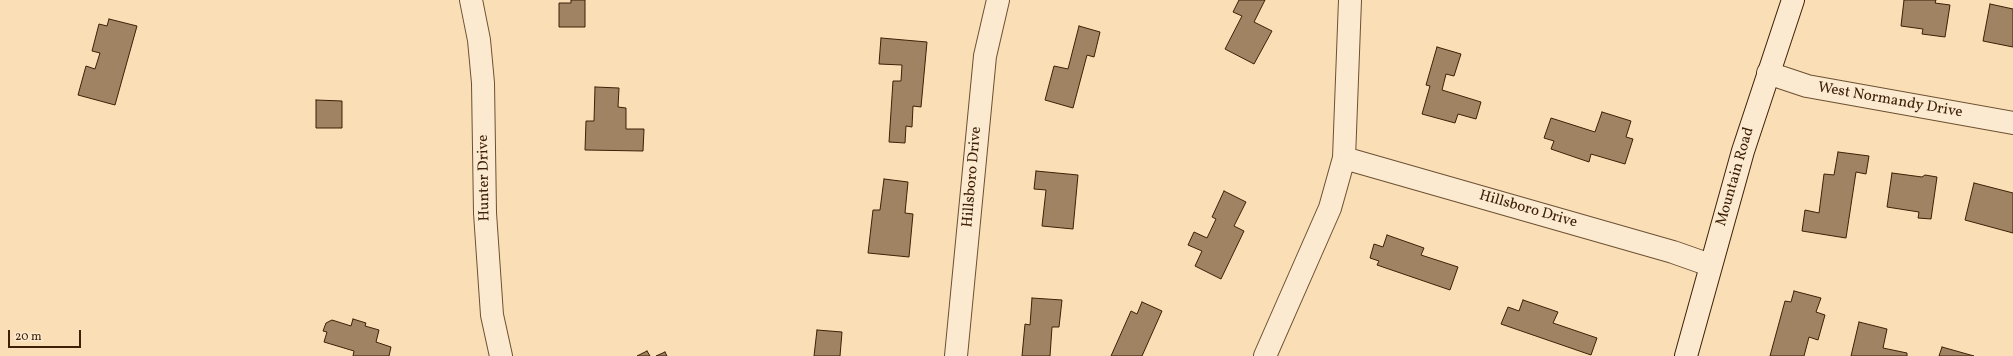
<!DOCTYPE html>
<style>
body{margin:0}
#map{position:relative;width:2013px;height:356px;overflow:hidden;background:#f9deb6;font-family:Vollkorn,serif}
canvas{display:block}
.scale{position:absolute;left:8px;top:330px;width:73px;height:18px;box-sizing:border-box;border:2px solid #3e2006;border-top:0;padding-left:5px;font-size:12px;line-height:14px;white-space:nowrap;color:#3e2006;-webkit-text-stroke:3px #fbead0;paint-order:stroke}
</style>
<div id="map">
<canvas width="2013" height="356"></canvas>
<div class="scale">20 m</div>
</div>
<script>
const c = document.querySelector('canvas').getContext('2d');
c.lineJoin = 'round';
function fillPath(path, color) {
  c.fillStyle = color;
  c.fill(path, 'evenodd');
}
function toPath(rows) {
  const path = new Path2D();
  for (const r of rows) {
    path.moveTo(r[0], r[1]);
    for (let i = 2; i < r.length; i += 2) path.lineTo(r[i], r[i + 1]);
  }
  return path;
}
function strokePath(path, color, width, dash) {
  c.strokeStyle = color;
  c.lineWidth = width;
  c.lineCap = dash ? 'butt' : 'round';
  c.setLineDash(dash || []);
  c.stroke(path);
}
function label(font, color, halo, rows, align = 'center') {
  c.font = font + ' Vollkorn,serif';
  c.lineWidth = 3.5;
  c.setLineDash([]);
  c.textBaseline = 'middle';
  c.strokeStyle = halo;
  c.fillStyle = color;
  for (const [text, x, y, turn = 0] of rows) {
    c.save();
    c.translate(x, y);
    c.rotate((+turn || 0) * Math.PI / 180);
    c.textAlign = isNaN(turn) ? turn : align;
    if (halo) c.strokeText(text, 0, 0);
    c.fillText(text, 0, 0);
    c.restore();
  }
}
const building = toPath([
 [571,0,585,0,585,27,559,27,559,3,571,3,571,0],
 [1239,0,1265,0,1254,22,1272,31,1254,64,1225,49,1242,16,1233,12,1239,0],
 [1904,0,1936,0,1935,3,1950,5,1945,37,1922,34,1923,29,1901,26,1904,0],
 [1990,4,2013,9,2013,47,1983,41,1990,4],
 [109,19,137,26,115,105,78,95,86,66,95,69,100,53,92,51,99,24,107,26,109,19],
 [1079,26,1100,32,1094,57,1087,55,1073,108,1045,100,1054,66,1068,69,1079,26],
 [881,38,927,42,921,107,913,106,912,127,906,126,905,143,889,142,893,81,901,81,902,65,879,64,881,38],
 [1437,47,1461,54,1454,76,1446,74,1442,90,1481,102,1476,119,1458,114,1455,123,1422,114,1430,86,1426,85,1437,47],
 [595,87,619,88,618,107,626,108,626,129,644,129,643,151,585,150,586,121,594,121,595,87],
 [316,100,342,101,342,128,316,128,316,100],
 [1602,112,1631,121,1626,137,1633,139,1625,164,1591,154,1589,162,1551,149,1554,141,1544,138,1551,118,1595,132,1602,112],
 [1838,152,1869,156,1866,174,1856,172,1846,238,1802,231,1805,210,1819,213,1824,174,1834,175,1838,152],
 [1036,171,1078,175,1073,229,1042,226,1046,190,1034,189,1036,171],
 [1892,173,1922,177,1925,175,1937,177,1931,219,1918,218,1919,212,1887,207,1892,173],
 [884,179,908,182,905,213,913,214,909,257,868,253,873,210,880,210,884,179],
 [1974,183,2013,193,2013,233,1965,220,1974,183],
 [1224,191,1246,202,1234,226,1244,231,1221,279,1195,266,1202,251,1188,245,1194,232,1207,238,1216,219,1212,217,1224,191],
 [1387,235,1424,248,1421,255,1458,267,1450,290,1377,265,1379,261,1370,258,1374,244,1383,247,1387,235],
 [1794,291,1821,298,1816,312,1825,315,1818,340,1809,337,1804,356,1770,356,1785,301,1791,302,1794,291],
 [1032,298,1062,300,1059,327,1052,327,1050,356,1022,356,1025,324,1030,325,1032,298],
 [1523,300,1558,312,1553,323,1597,338,1591,355,1501,324,1508,307,1519,311,1523,300],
 [1142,302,1162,311,1142,356,1111,356,1131,311,1137,314,1142,302],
 [353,319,366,323,365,326,379,330,376,342,391,347,389,356,353,356,354,351,324,342,327,332,323,331,326,323,332,320,351,326,353,319],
 [1859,322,1887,329,1883,348,1907,353,1907,356,1851,356,1859,322],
 [817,330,842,332,840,356,814,356,817,330],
 [1942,347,1974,356,1939,356,1942,347],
 [647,351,650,356,637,356,647,351],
 [665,352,667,356,656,356,665,352]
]);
const street = toPath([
 [471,0,479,40,483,83,485,213,492,315,501,356],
 [1768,73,1807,86,2013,123],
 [1344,158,1673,252,1710,265],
 [956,356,985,56,998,0],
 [1265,356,1330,208,1344,158,1350,0]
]);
const secondary = toPath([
 [1686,356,1743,151,1793,0]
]);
const streetNames = [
 ["West Normandy Drive",1890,101,10],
 ["Hillsboro Drive",973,177,-85],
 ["Mountain Road",1736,177,-74],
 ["Hunter Drive",485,178,-91],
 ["Hillsboro Drive",1528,210,16]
];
fillPath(building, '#9f8362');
strokePath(building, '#3e2006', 1);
strokePath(street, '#6d5032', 24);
strokePath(secondary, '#3e2006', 24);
strokePath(street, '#fbead0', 22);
strokePath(secondary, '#fbead0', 22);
label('15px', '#3e2006', '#fbead0', streetNames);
</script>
